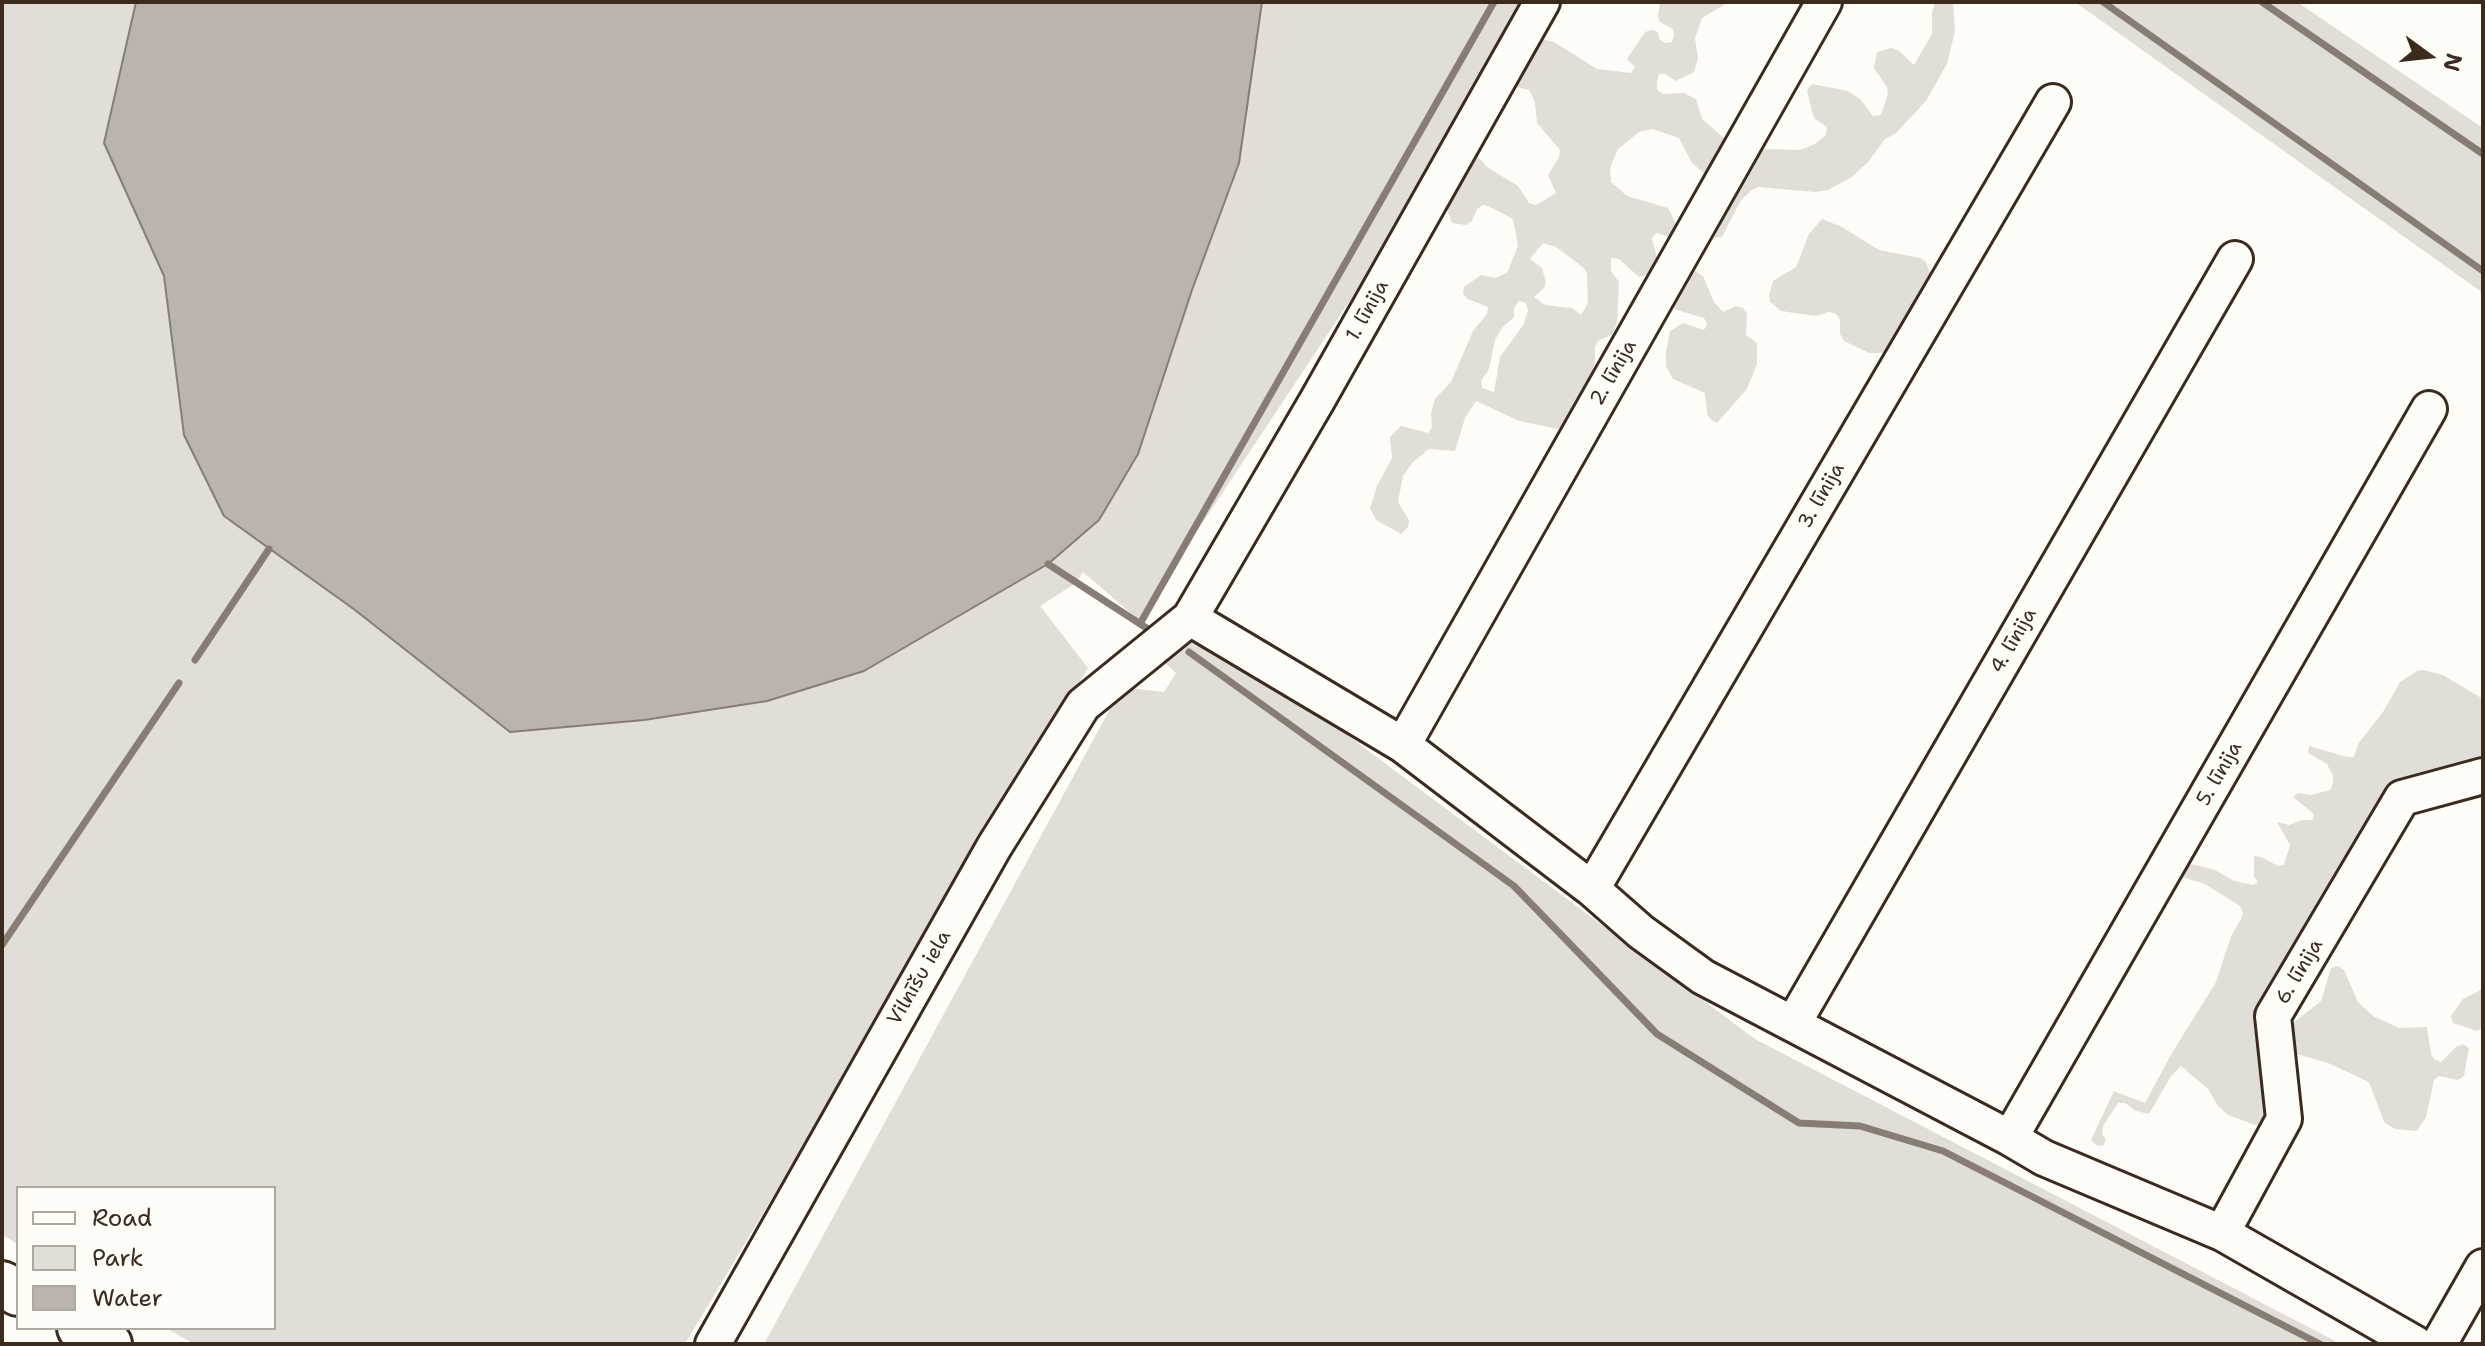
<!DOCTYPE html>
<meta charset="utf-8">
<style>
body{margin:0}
#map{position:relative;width:2485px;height:1346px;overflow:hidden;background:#fdfcf7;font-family:"Shantell Sans",sans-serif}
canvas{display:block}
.frame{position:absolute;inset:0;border:4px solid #3b2a1e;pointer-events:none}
.legend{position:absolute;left:16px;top:1186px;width:260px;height:144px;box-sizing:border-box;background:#fdfcf7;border:2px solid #afa8a0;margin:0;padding:10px 14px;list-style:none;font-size:24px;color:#3b2a1e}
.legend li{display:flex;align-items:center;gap:16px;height:40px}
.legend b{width:40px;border:2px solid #afa8a0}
.north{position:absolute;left:2389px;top:16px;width:80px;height:80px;-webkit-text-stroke:6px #fdfcf7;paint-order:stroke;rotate:105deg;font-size:22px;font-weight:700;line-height:32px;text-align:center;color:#3b2a1e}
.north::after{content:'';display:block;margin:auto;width:28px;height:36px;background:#3b2a1e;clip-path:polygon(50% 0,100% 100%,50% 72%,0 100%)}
</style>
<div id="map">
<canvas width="2485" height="1346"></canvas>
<div class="frame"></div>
<ul class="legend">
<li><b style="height:10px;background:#fdfcf7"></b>Road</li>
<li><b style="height:22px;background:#e1ded7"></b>Park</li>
<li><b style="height:22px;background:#bbb4ad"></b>Water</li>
</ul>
<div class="north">N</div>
</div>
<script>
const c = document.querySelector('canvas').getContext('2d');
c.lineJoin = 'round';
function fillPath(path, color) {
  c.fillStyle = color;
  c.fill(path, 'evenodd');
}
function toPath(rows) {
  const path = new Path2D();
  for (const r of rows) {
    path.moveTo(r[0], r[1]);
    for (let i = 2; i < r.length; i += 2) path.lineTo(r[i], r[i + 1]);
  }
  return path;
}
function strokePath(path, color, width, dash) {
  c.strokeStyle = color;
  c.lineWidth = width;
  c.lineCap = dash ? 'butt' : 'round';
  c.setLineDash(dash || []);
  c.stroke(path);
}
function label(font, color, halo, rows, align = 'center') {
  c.font = font + ' "Shantell Sans",sans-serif';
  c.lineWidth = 8;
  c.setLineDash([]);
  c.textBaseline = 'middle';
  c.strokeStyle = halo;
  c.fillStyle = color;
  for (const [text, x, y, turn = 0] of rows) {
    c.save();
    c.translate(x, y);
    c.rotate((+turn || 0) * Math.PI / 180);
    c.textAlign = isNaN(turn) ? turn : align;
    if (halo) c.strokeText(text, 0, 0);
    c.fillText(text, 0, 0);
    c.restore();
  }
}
const green = toPath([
 [2,2,136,2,104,143,164,276,184,435,224,516,355,610,510,732,644,720,767,701,864,671,1048,564,1138,453,1192,290,1258,40,1262,2,1548,2,1164,581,1141,622,1083,572,1076,583,1040,606,1088,668,685,1344,194,1344,166,1328,274,1328,274,1188,18,1188,18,1244,2,1235],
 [1660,2,1729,2,1702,18,1695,38,1698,59,1694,72,1676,81,1665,74,1659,74,1657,83,1657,90,1663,94,1684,93,1696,99,1702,119,1724,138,1726,145,1707,176,1692,163,1679,138,1652,129,1639,132,1618,149,1610,168,1611,182,1627,196,1668,208,1678,228,1677,235,1670,237,1656,233,1652,238,1657,258,1646,275,1639,277,1619,259,1611,258,1611,271,1619,282,1617,323,1612,335,1599,340,1595,347,1595,362,1581,409,1569,425,1558,429,1519,421,1476,401,1465,418,1455,451,1429,449,1413,462,1403,476,1398,502,1409,520,1408,527,1401,534,1376,520,1370,508,1377,486,1392,458,1390,437,1401,426,1428,433,1432,427,1431,413,1435,399,1451,382,1473,331,1487,314,1488,307,1468,299,1463,294,1464,287,1481,275,1495,278,1507,273,1518,246,1513,219,1488,206,1483,205,1477,209,1472,221,1466,225,1452,223,1447,209,1449,196,1471,159,1478,157,1487,167,1518,186,1529,203,1536,205,1556,193,1548,175,1559,157,1560,150,1537,123,1535,102,1529,90,1516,87,1514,80,1540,39,1554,42,1597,69,1631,73,1635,67,1627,59,1645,32,1652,30,1658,32,1659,39,1665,43,1672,42,1674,36,1673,29,1660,22,1658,16],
 [1543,243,1556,247,1584,268,1587,274,1588,303,1581,315,1572,308,1545,305,1534,297,1544,288,1546,282,1542,268,1530,259],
 [1519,301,1526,303,1528,310,1524,324,1500,357,1494,392,1482,388,1481,381,1489,369,1495,340,1502,328,1514,317,1514,308],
 [1935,2,1953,2,1955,31,1947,64,1926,101,1896,133,1885,139,1868,162,1852,177,1828,190,1815,192,1758,187,1752,190,1741,200,1722,237,1714,238,1711,231,1744,157,1765,149,1800,150,1815,144,1826,135,1827,127,1815,119,1812,112,1807,90,1812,84,1848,91,1860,99,1873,116,1881,115,1888,94,1887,87,1874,68,1877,52,1891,48,1898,50,1914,65,1932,34,1932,13],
 [2075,2,2297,2,2483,128,2483,293],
 [1822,219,1842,227,1879,250,1920,258,1926,262,1931,275,1925,296,1891,353,1869,353,1844,341,1840,334,1840,320,1836,314,1829,312,1816,316,1781,311,1770,302,1769,295,1773,281,1796,267,1809,234],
 [1692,269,1703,276,1714,302,1723,312,1736,306,1743,308,1747,314,1746,335,1757,343,1757,364,1747,389,1717,423,1711,420,1707,414,1705,393,1673,379,1666,366,1666,352,1670,331,1683,323,1704,330,1707,324,1704,318,1677,310,1672,306,1672,291],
 [1190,618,1755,1039,2341,1344,764,1344,1122,687,1164,692,1176,673,1160,658],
 [2424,670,2443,675,2483,699,2483,764,2430,780,2298,958,2271,1123,2255,1125,2228,1115,2218,1106,2208,1089,2181,1066,2171,1076,2149,1114,2136,1111,2125,1103,2118,1103,2103,1126,2102,1134,2106,1140,2103,1146,2096,1145,2091,1140,2114,1091,2145,1103,2172,1053,2216,982,2231,936,2241,919,2243,913,2240,906,2205,884,2179,876,2183,864,2196,865,2215,870,2234,881,2254,885,2258,882,2254,876,2254,856,2261,857,2278,866,2284,865,2290,845,2277,822,2289,825,2301,820,2313,820,2314,814,2293,797,2298,793,2311,795,2330,790,2333,783,2333,776,2327,764,2308,753,2309,746,2347,757,2354,757,2358,744,2383,712,2400,682,2417,671],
 [2338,966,2344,970,2358,1002,2373,1016,2399,1028,2427,1027,2431,1054,2434,1059,2441,1062,2456,1047,2463,1044,2469,1048,2464,1076,2458,1080,2439,1076,2434,1080,2426,1117,2417,1131,2395,1129,2384,1122,2369,1082,2328,1063,2294,1053,2290,1044,2293,1023,2321,1001,2331,968],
 [2483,989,2483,1028,2477,1031,2453,1023,2451,1016,2463,999]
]);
const water = toPath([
 [136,2,1262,2,1239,163,1192,290,1138,454,1099,520,1048,564,864,671,767,701,644,720,510,732,355,610,224,516,184,435,164,276,104,143,136,2]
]);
const stream = toPath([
 [2103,2,2483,271],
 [2262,2,2483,154],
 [1048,564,1148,629],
 [1141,622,1494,2],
 [1189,652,1514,886,1657,1034,1799,1123,1860,1126,1943,1151,2320,1344],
 [195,660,269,549],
 [2,945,179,683]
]);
const minor = toPath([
 [1190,618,1318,399,1542,2],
 [1403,745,1824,2],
 [1592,889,2053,102],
 [1793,1024,2235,259],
 [2010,1138,2429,409],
 [2222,1233,2284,1119,2273,1016,2402,798,2483,776],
 [713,1344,994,847,1083,705,1190,618,1403,745,1592,889,1641,932,1703,977,2010,1138,2044,1158,2222,1233,2416,1344],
 [2439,1344,2483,1267]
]);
const major = toPath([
 [2,1284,18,1293],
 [80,1328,109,1344]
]);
const streetNames = [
 ["1. līnija",1368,311,-61],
 ["2. līnija",1614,373,-60],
 ["3. līnija",1822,496,-60],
 ["4. līnija",2014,641,-60],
 ["5. līnija",2220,774,-60],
 ["6. līnija",2300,972,-59],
 ["Vilnīšu iela",920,978,-60]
];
fillPath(green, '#e1ded7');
fillPath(water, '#bbb4ad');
strokePath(water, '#887d74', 2);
strokePath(stream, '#887d74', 7);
strokePath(minor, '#3b2a1e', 40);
strokePath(major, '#3b2a1e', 50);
strokePath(minor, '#fdfcf7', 34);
strokePath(major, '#fdfcf7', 44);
label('20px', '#3b2a1e', '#fdfcf7', streetNames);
</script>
